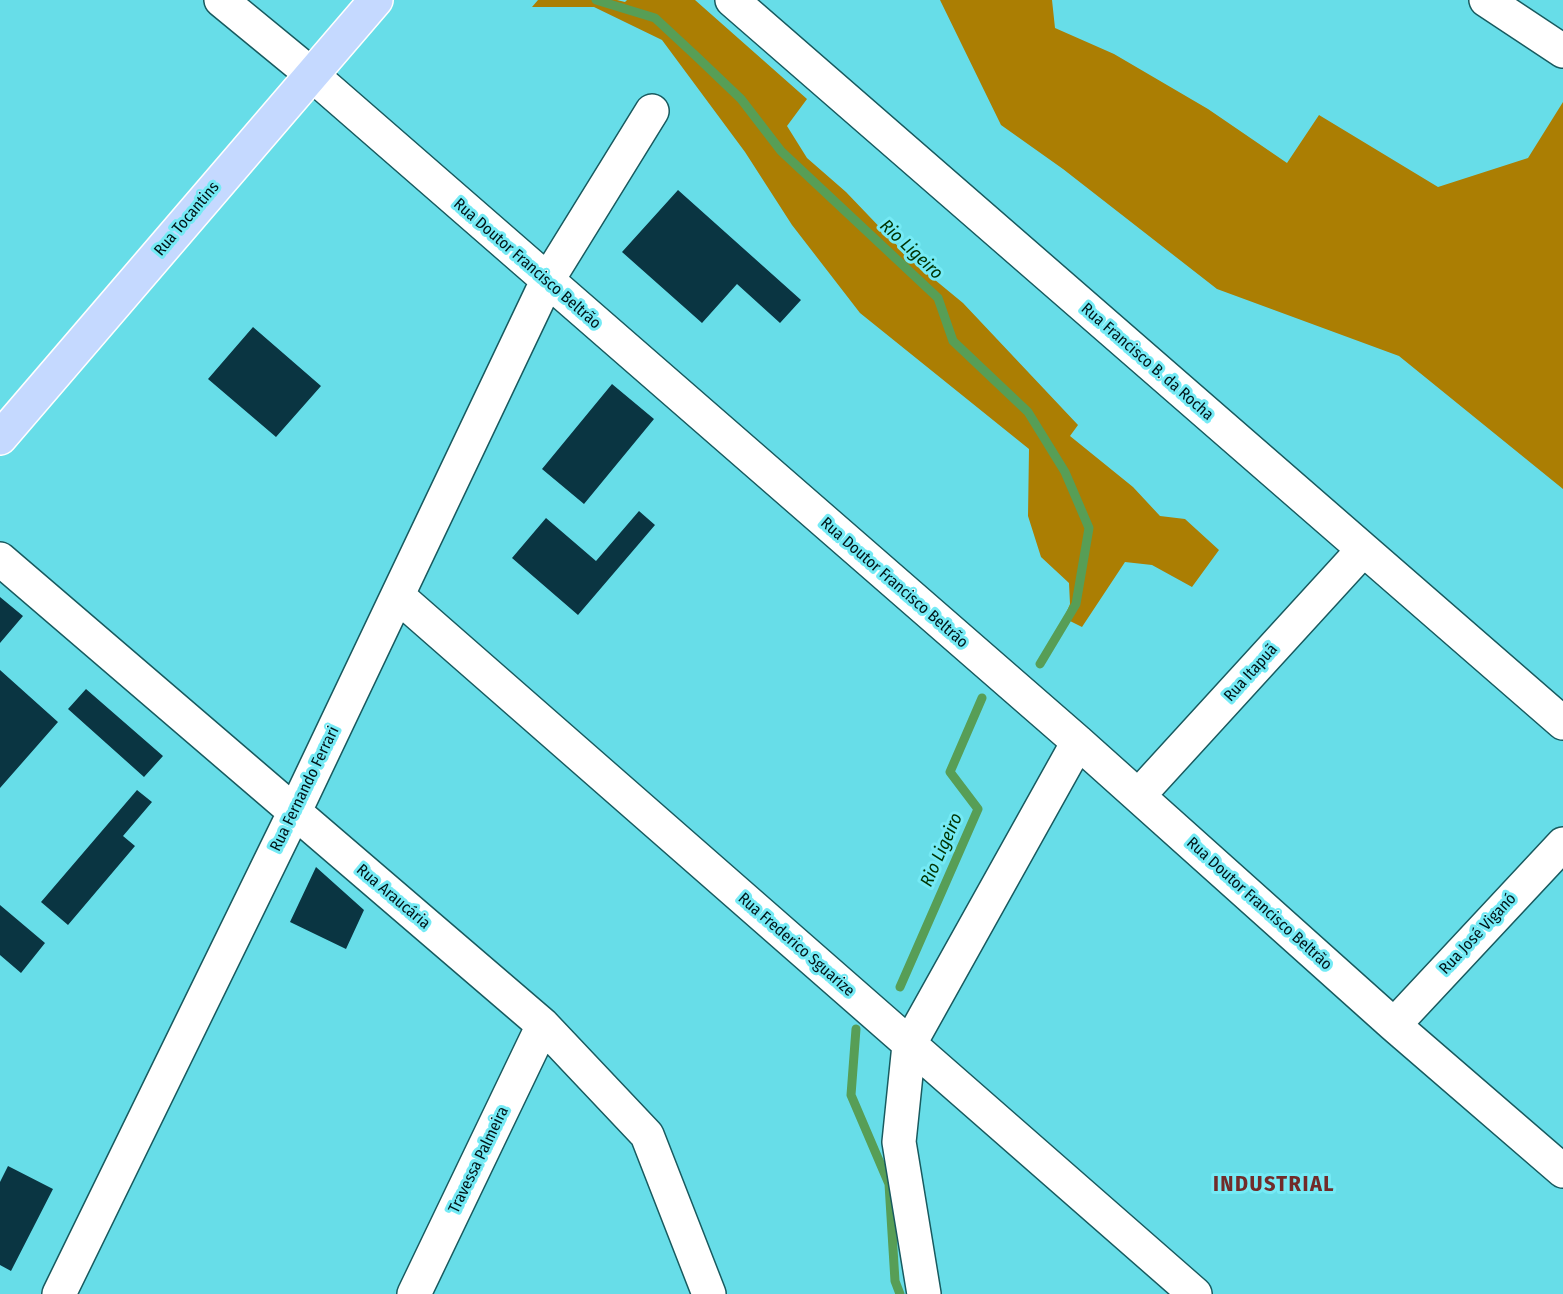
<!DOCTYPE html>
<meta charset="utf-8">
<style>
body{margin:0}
canvas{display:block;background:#67dde8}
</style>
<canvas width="1563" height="1294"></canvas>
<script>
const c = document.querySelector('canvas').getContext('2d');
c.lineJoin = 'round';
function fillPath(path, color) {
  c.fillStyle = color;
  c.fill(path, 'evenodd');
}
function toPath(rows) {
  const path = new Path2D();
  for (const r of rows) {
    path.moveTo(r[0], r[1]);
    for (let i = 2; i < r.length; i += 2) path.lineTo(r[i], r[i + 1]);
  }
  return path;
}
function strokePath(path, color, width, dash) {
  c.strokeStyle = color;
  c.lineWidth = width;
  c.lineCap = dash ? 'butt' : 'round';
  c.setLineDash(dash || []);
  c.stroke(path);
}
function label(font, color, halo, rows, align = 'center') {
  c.font = font + ' "Fira Sans Condensed",sans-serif';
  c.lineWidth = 6;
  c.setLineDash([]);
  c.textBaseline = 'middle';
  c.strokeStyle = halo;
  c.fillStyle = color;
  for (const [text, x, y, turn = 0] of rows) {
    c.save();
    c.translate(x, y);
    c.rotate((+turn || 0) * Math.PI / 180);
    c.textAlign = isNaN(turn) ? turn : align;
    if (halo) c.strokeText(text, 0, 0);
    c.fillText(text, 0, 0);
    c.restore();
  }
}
const forest = toPath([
 [538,0,617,0,625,2,627,0,695,0,807,99,787,126,807,158,846,192,912,261,963,303,1078,425,1070,436,1133,487,1160,516,1185,519,1219,550,1192,587,1152,565,1125,562,1082,627,1064,618,1070,604,1069,583,1041,557,1028,516,1029,449,860,313,792,225,745,152,662,40,594,7,532,7],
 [940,0,1052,0,1055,28,1114,54,1208,109,1287,163,1319,115,1438,187,1528,158,1563,102,1563,489,1399,356,1217,289,1063,169,1001,125]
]);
const stream = toPath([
 [596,0,655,18,697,57,741,99,781,151,938,298,953,341,1028,412,1065,472,1089,528,1076,604,1040,664],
 [900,987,978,809,950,772,982,698],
 [856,1029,851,1095,889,1184,895,1281,900,1294]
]);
const building = toPath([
 [678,190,801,300,780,323,737,284,702,323,622,252],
 [253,327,321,386,276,437,208,379],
 [612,384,654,419,584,504,542,469],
 [639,511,655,525,578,615,512,558,546,518,596,561],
 [0,597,23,616,0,643],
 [0,670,58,722,0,788],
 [86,689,163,756,144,777,68,709],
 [137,790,152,802,123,836,135,846,68,925,41,902],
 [316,867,364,910,346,949,290,922],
 [0,905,45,943,21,973,0,955],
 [8,1166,53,1189,11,1271,0,1265,0,1182]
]);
const minor = toPath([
 [221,0,311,74,1078,742,1394,1025,1563,1171],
 [732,0,1563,723],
 [1486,0,1563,51],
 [0,559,543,1025,647,1135,709,1294],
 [398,596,1195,1294],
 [1139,795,1363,550],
 [1394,1025,1563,844],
 [59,1294,294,813,547,281,652,111],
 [414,1294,543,1025],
 [924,1294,899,1142,909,1045,1078,742]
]);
const major = toPath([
 [0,438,376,0]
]);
const streetNames = [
 ["Rua Tocantins",187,219,-50],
 ["Rua Doutor Francisco Beltrão",527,264,41],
 ["Rua Francisco B. da Rocha",1147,362,41],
 ["Rua Doutor Francisco Beltrão",894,583,41],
 ["Rua Itapuã",1251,673,-48],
 ["Rua Fernando Ferrari",305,789,-64],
 ["Rua Araucária",393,897,40],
 ["Rua Doutor Francisco Beltrão",1259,904,42],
 ["Rua José Viganó",1478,934,-47],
 ["Rua Frederico Sguarize",796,945,41],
 ["Travessa Palmeira",479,1160,-64]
];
const waterNames = [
 ["Rio Ligeiro",911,250,43],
 ["Rio Ligeiro",942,850,-66]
];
const districtNames = [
 ["INDUSTRIAL",1274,1185]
];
fillPath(forest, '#ab7e03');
strokePath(stream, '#579e56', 9);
fillPath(building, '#0a3542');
strokePath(minor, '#185a5f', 36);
strokePath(major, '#fff', 36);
strokePath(minor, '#fff', 33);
strokePath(major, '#c5d9ff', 33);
label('16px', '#001518', '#75eaf5', streetNames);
label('italic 18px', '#003402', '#75eaf5', waterNames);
c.letterSpacing = '1.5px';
label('bold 22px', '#712b2a', '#75eaf5', districtNames);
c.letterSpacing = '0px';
</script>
